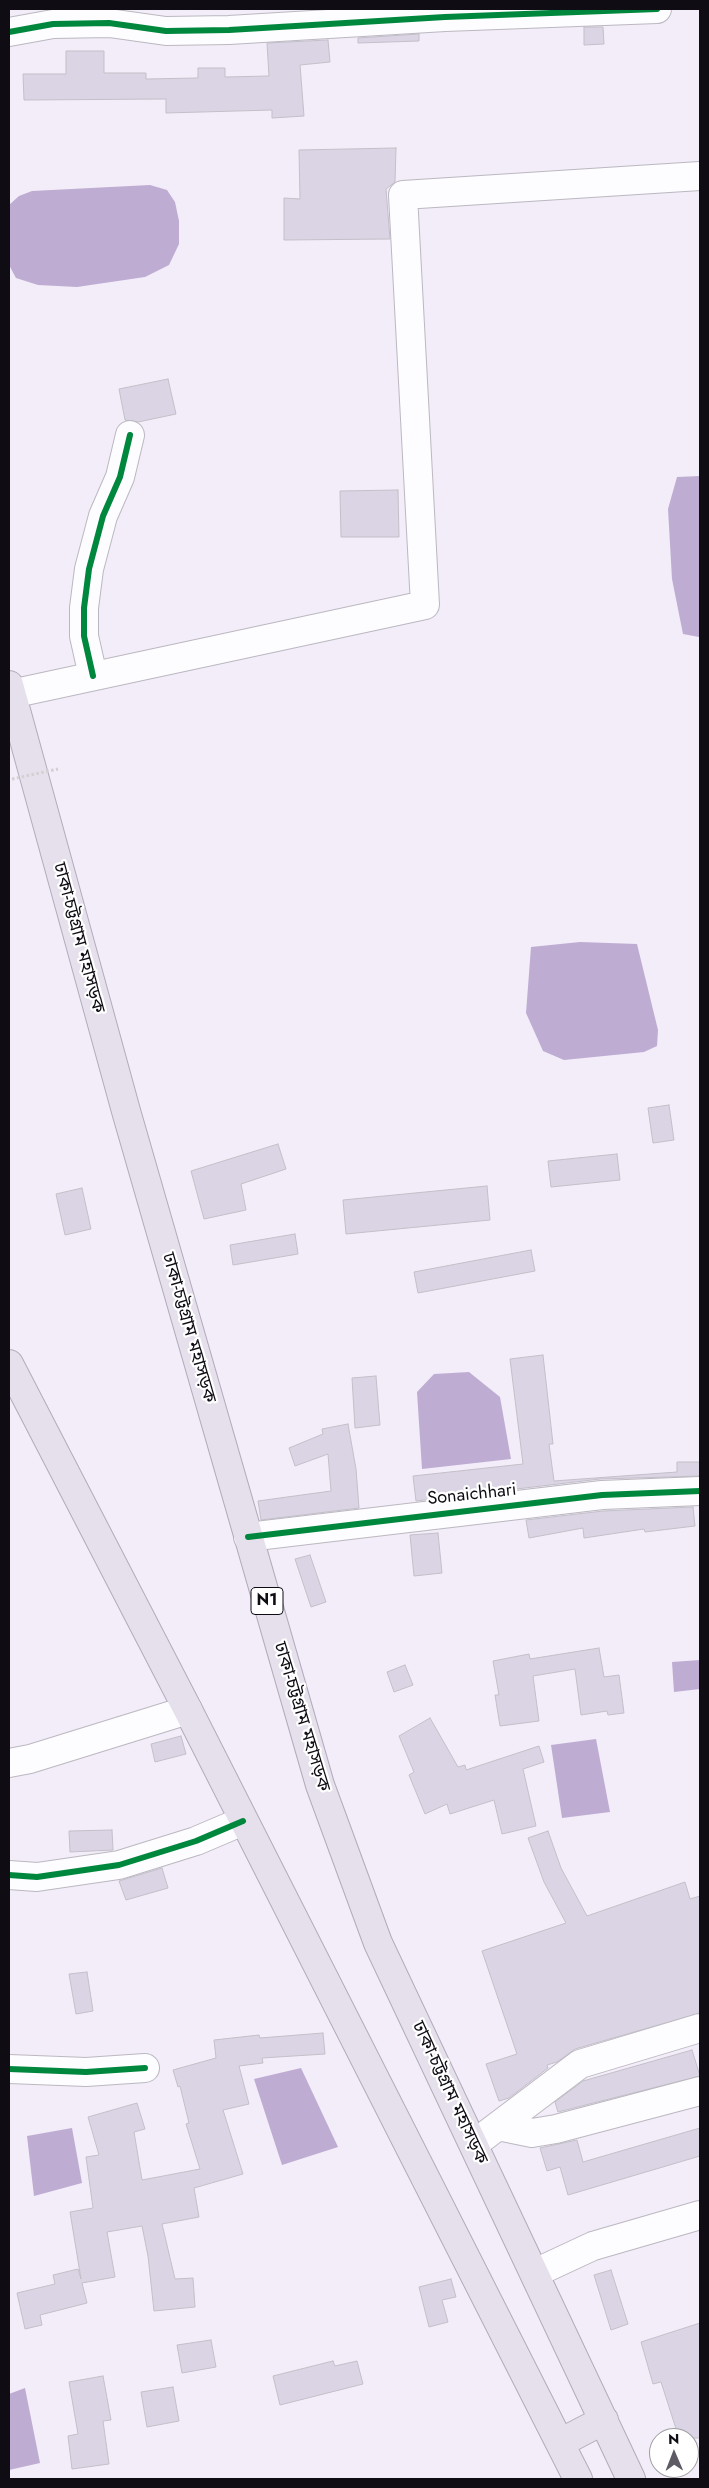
<!DOCTYPE html>
<meta charset="utf-8">
<style>
body{margin:0}
#map{position:relative;width:709px;height:2488px;overflow:hidden;background:#f2edf8;font-family:Jost,sans-serif}
canvas{display:block}
.frame{position:absolute;inset:0;border:10px solid #0f0c14;pointer-events:none}
.north{position:absolute;left:649px;top:2428px;width:50px;height:50px;box-sizing:border-box;background:#fff;border:1px solid #9f9ea1;border-radius:50%;rotate:359deg;font-size:14px;font-weight:700;line-height:20px;text-align:center;color:#0f0c14}
.north::after{content:'';display:block;margin:auto;width:18px;height:22px;background:#5e5b64;clip-path:polygon(50% 0,100% 100%,50% 72%,0 100%)}
</style>
<div id="map">
<canvas width="709" height="2488"></canvas>
<div class="frame"></div>
<div class="north">N</div>
</div>
<script>
const c = document.querySelector('canvas').getContext('2d');
c.lineJoin = 'round';
function fillPath(path, color) {
  c.fillStyle = color;
  c.fill(path, 'evenodd');
}
function toPath(rows) {
  const path = new Path2D();
  for (const r of rows) {
    path.moveTo(r[0], r[1]);
    for (let i = 2; i < r.length; i += 2) path.lineTo(r[i], r[i + 1]);
  }
  return path;
}
function strokePath(path, color, width, dash) {
  c.strokeStyle = color;
  c.lineWidth = width;
  c.lineCap = dash ? 'butt' : 'round';
  c.setLineDash(dash || []);
  c.stroke(path);
}
function label(font, color, halo, rows, align = 'center') {
  c.font = font + ' Jost,"Noto Sans Bengali",sans-serif';
  c.lineWidth = 4.5;
  c.setLineDash([]);
  c.textBaseline = 'middle';
  c.strokeStyle = halo;
  c.fillStyle = color;
  for (const [text, x, y, turn = 0] of rows) {
    c.save();
    c.translate(x, y);
    c.rotate((+turn || 0) * Math.PI / 180);
    c.textAlign = isNaN(turn) ? turn : align;
    if (halo) c.strokeText(text, 0, 0);
    c.fillText(text, 0, 0);
    c.restore();
  }
}
const water = toPath([
 [150,185,167,190,175,202,179,221,179,244,169,265,145,277,77,287,38,285,16,278,9,265,9,205,19,196,32,191],
 [700,476,700,637,699,637,683,634,672,579,668,509,677,477],
 [580,942,637,944,658,1030,657,1046,644,1052,564,1060,543,1051,526,1013,531,947],
 [469,1372,500,1397,511,1459,422,1469,417,1392,434,1374],
 [700,1660,700,1689,674,1692,672,1662],
 [596,1739,610,1812,562,1818,551,1745],
 [301,2068,338,2147,282,2165,254,2079],
 [72,2128,82,2183,34,2196,27,2136],
 [25,2388,40,2463,9,2470,9,2394]
]);
const building = toPath([
 [584,27,603,27,604,44,584,45,584,27],
 [419,34,419,41,358,43,358,38,419,34],
 [328,40,330,62,300,65,304,116,272,118,272,110,166,113,166,99,24,100,23,74,66,74,66,51,104,51,104,73,146,73,146,79,198,78,198,68,225,68,225,77,269,76,267,43,328,40],
 [396,148,395,182,386,189,390,239,284,240,284,198,300,199,299,150,396,148],
 [168,379,176,414,138,422,125,420,119,389,168,379],
 [398,490,399,537,341,537,340,491,398,490],
 [669,1105,674,1140,653,1143,648,1108,669,1105],
 [278,1144,286,1169,241,1184,246,1210,204,1219,191,1171,278,1144],
 [617,1154,620,1180,551,1187,548,1161,617,1154],
 [487,1186,490,1220,346,1234,343,1200,487,1186],
 [82,1188,91,1229,65,1235,56,1194,82,1188],
 [295,1234,298,1254,233,1265,230,1245,295,1234],
 [531,1250,535,1271,418,1293,414,1272,531,1250],
 [543,1355,553,1444,549,1444,554,1481,677,1472,677,1462,700,1462,700,1476,600,1479,416,1501,413,1476,523,1464,510,1359,543,1355],
 [376,1376,380,1425,355,1428,352,1378,376,1376],
 [348,1424,356,1469,359,1508,261,1520,258,1501,331,1491,328,1454,295,1466,289,1448,323,1434,322,1429,348,1424],
 [693,1507,695,1526,645,1532,644,1529,584,1538,583,1528,529,1538,526,1520,603,1511,693,1507],
 [438,1533,442,1573,414,1576,410,1535,438,1533],
 [310,1555,326,1602,311,1607,295,1559,310,1555],
 [599,1648,604,1677,619,1675,624,1713,608,1715,607,1711,581,1715,575,1669,533,1676,539,1721,500,1726,495,1695,499,1695,493,1661,529,1654,530,1659,599,1648],
 [405,1665,413,1685,394,1692,387,1672,405,1665],
 [430,1718,458,1767,465,1765,466,1770,539,1746,544,1762,523,1769,536,1826,502,1834,494,1800,450,1814,447,1804,425,1814,409,1775,414,1772,399,1736,430,1718],
 [181,1736,186,1754,155,1762,151,1744,181,1736],
 [112,1830,113,1850,70,1852,69,1831,112,1830],
 [548,1831,561,1868,587,1916,685,1882,690,1899,700,1896,700,2013,575,2049,557,2062,547,2065,548,2068,509,2098,499,2101,486,2064,517,2054,482,1951,566,1923,544,1882,528,1838,548,1831],
 [162,1868,168,1888,126,1900,119,1881,162,1868],
 [87,1972,93,2011,76,2014,69,1974,87,1972],
 [323,2033,325,2054,262,2058,263,2063,239,2066,249,2104,223,2110,243,2174,194,2188,199,2217,162,2224,175,2279,193,2278,195,2307,154,2311,148,2256,142,2226,107,2232,115,2277,82,2283,87,2303,40,2315,42,2325,25,2329,17,2293,55,2284,53,2275,78,2269,81,2279,70,2212,93,2208,86,2157,99,2155,88,2117,137,2103,145,2129,134,2132,142,2180,200,2169,186,2124,189,2123,180,2086,178,2087,173,2070,216,2058,214,2040,259,2035,260,2038,323,2033],
 [692,2050,700,2076,558,2112,555,2102,583,2081,692,2050],
 [700,2128,700,2156,568,2195,560,2167,547,2171,540,2148,577,2140,583,2162,700,2128],
 [611,2270,628,2324,611,2330,594,2275,611,2270],
 [451,2279,456,2297,442,2300,448,2322,429,2327,419,2287,451,2279],
 [700,2323,700,2438,679,2438,661,2382,653,2384,641,2342,700,2323],
 [211,2340,216,2367,182,2373,177,2345,211,2340],
 [333,2361,335,2366,357,2361,363,2384,280,2405,273,2376,333,2361],
 [103,2376,111,2420,103,2421,109,2464,72,2469,68,2436,78,2434,69,2382,103,2376],
 [173,2387,179,2421,147,2427,141,2392,173,2387]
]);
const minor = toPath([
 [9,32,53,24,109,23,166,31,229,30,445,17,657,9],
 [93,676,84,636,84,608,89,569,103,516,120,477,130,435],
 [11,694,425,605,403,195,700,176],
 [248,1537,602,1495,700,1491],
 [9,1763,30,1759,188,1710],
 [9,1875,37,1877,119,1865,196,1841,243,1821],
 [9,2069,86,2072,145,2068],
 [498,2126,532,2133,556,2129,700,2091],
 [474,2144,580,2064,700,2028],
 [535,2273,593,2246,700,2215]
]);
const highway = toPath([
 [9,685,126,1111,320,1785,378,1943,631,2479],
 [9,1364,188,1710,578,2479],
 [560,2443,604,2420]
]);
const pathBridge = toPath([
 [12,779,58,769]
]);
const cycleway = toPath([
 [9,32,53,24,109,23,166,31,229,30,445,17,657,9],
 [93,676,84,636,84,608,89,569,103,516,120,477,130,435],
 [248,1537,602,1495,700,1491],
 [9,1875,37,1877,119,1865,196,1841,243,1821],
 [9,2069,86,2072,145,2068]
]);
const shields = [
 [267,1601,32]
];
const shieldNames = [
 ["N1",267,1601]
];
const streetNames = [
 ["ঢাকা-চট্টগ্রাম মহাসড়ক",78,938,75],
 ["ঢাকা-চট্টগ্রাম মহাসড়ক",188,1328,74],
 ["Sonaichhari",472,1495,-6],
 ["ঢাকা-চট্টগ্রাম মহাসড়ক",301,1717,73],
 ["ঢাকা-চট্টগ্রাম মহাসড়ক",449,2093,65]
];
fillPath(water, '#beacd3');
fillPath(building, '#dbd4e4');
strokePath(building, '#c3bfc8', 1);
strokePath(minor, '#bcb8c1', 30);
strokePath(highway, '#b2abbb', 30);
strokePath(minor, '#fdfcfe', 28);
strokePath(highway, '#e5e0eb', 28);
strokePath(pathBridge, '#d2d0d3', 3, [2.5, 2.5]);
strokePath(cycleway, '#00873e', 6);
for (const [x, y, w] of shields) {
  const box = new Path2D();
  box.roundRect(x - w / 2, y - 13.5, w, 27, 4);
  c.fillStyle = '#fff';
  c.fill(box);
  strokePath(box, '#0f0c14', 1);
}
label('bold 16px', '#0f0c14', null, shieldNames);
label('18px', '#0f0c14', '#fff', streetNames);
</script>
